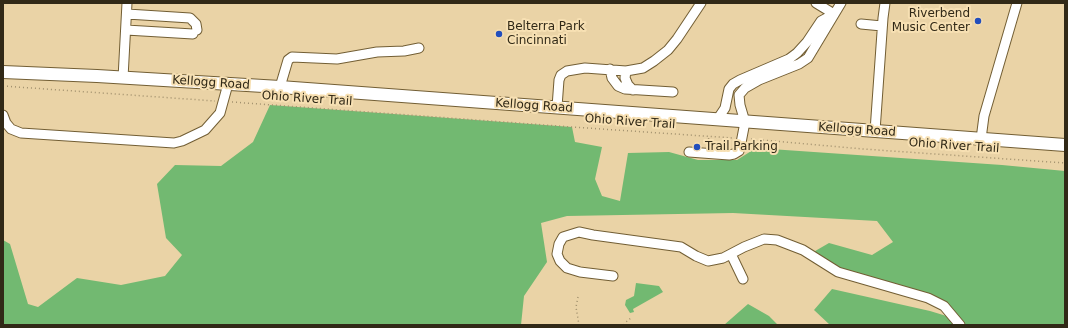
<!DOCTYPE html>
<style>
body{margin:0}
#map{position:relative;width:1068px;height:328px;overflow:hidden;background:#ead3a6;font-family:"DejaVu Sans",sans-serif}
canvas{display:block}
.frame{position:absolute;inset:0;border:4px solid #312917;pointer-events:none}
</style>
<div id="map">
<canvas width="1068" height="328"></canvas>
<div class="frame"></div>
</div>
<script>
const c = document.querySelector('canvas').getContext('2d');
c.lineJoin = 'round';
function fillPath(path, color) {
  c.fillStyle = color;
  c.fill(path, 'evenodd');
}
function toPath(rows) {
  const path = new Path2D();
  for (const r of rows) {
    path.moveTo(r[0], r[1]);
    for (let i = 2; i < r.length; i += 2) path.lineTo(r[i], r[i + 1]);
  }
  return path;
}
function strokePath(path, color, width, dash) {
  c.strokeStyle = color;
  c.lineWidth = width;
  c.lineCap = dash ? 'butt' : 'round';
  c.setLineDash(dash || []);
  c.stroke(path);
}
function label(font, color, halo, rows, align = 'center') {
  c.font = font + ' "DejaVu Sans",sans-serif';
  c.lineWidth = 4;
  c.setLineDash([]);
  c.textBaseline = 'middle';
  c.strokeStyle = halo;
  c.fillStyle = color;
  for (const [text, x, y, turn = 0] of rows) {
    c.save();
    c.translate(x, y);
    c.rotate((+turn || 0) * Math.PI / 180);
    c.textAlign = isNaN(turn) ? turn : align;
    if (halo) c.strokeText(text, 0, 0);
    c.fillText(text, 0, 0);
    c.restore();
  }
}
const green = toPath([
 [270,105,572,127,575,142,602,147,595,179,602,196,620,201,628,153,669,152,698,160,737,160,756,148,1002,165,1065,171,1065,325,830,325,814,310,832,289,930,311,953,318,944,306,838,272,810,254,829,243,872,255,893,242,877,221,733,213,567,216,541,223,547,262,524,296,521,325,3,325,3,240,10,244,28,304,38,307,77,278,121,285,165,276,182,255,166,238,157,184,175,165,221,166,253,142],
 [636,283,659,286,663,292,633,309,634,312,630,313,625,305,626,300,634,296],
 [748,304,769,316,778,325,724,325]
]);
const path = toPath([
 [3,86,215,101],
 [232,102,572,127,733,138],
 [751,139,863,149,1065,163],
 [708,143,709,136],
 [578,297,576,307,579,325],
 [624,325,626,322,631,318]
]);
const minor = toPath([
 [816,3,834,14],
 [127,14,190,18,196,24,197,30],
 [861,24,882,26],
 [126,30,193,34],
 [610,69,612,78,618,86,625,89,673,92],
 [626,71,625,78,628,85,633,90],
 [123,78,127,3],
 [280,87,288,60,292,57,337,59,377,52,404,51,419,48],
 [557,107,559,80,561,75,567,71,585,68,626,71,643,68,654,61,668,50,677,39,701,3],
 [3,115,6,123,11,129,21,133,174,143,182,141,205,130,220,113,228,84],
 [717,120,725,108,729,89,733,84,740,80,789,59,797,53,807,42,821,21,834,14],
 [875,131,883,18,885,3],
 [981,139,984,116,1017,3],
 [689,152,729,155,734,154,739,151,740,148,745,122,740,105,739,95,745,88,759,80,799,64,808,58,841,3],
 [731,254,743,279],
 [613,276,580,272,567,268,560,261,557,254,559,244,563,237,579,232,593,235,681,247,696,256,708,261,723,258,744,247,764,239,777,240,803,250,838,272,928,298,944,306,960,325]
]);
const major = toPath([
 [3,72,97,76,280,87,1065,145]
]);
const markers = [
 [978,21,4,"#224ebc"],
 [499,34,4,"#224ebc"],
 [697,147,4,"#224ebc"]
];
const poiNames = [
 ["Riverbend",970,14,"right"],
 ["Music Center",970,28,"right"],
 ["Belterra Park",507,27],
 ["Cincinnati",507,41],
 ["Trail Parking",705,147]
];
const streetNames = [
 ["Kellogg Road",211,83,4],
 ["Ohio River Trail",307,99,4],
 ["Kellogg Road",534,106,4],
 ["Ohio River Trail",630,122,4],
 ["Kellogg Road",857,130,4],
 ["Ohio River Trail",954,146,4]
];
fillPath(green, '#72b971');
strokePath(minor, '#725e34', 11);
strokePath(major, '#725e34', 14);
strokePath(path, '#a1906d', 1.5, [1, 3]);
strokePath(minor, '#fff', 9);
strokePath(major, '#fff', 12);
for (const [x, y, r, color] of markers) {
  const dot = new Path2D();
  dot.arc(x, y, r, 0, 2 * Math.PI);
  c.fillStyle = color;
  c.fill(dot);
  strokePath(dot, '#f7e0b3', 1.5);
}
label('12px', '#312917', '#f7e0b3', poiNames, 'left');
label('12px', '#312917', '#f7e0b3', streetNames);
</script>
